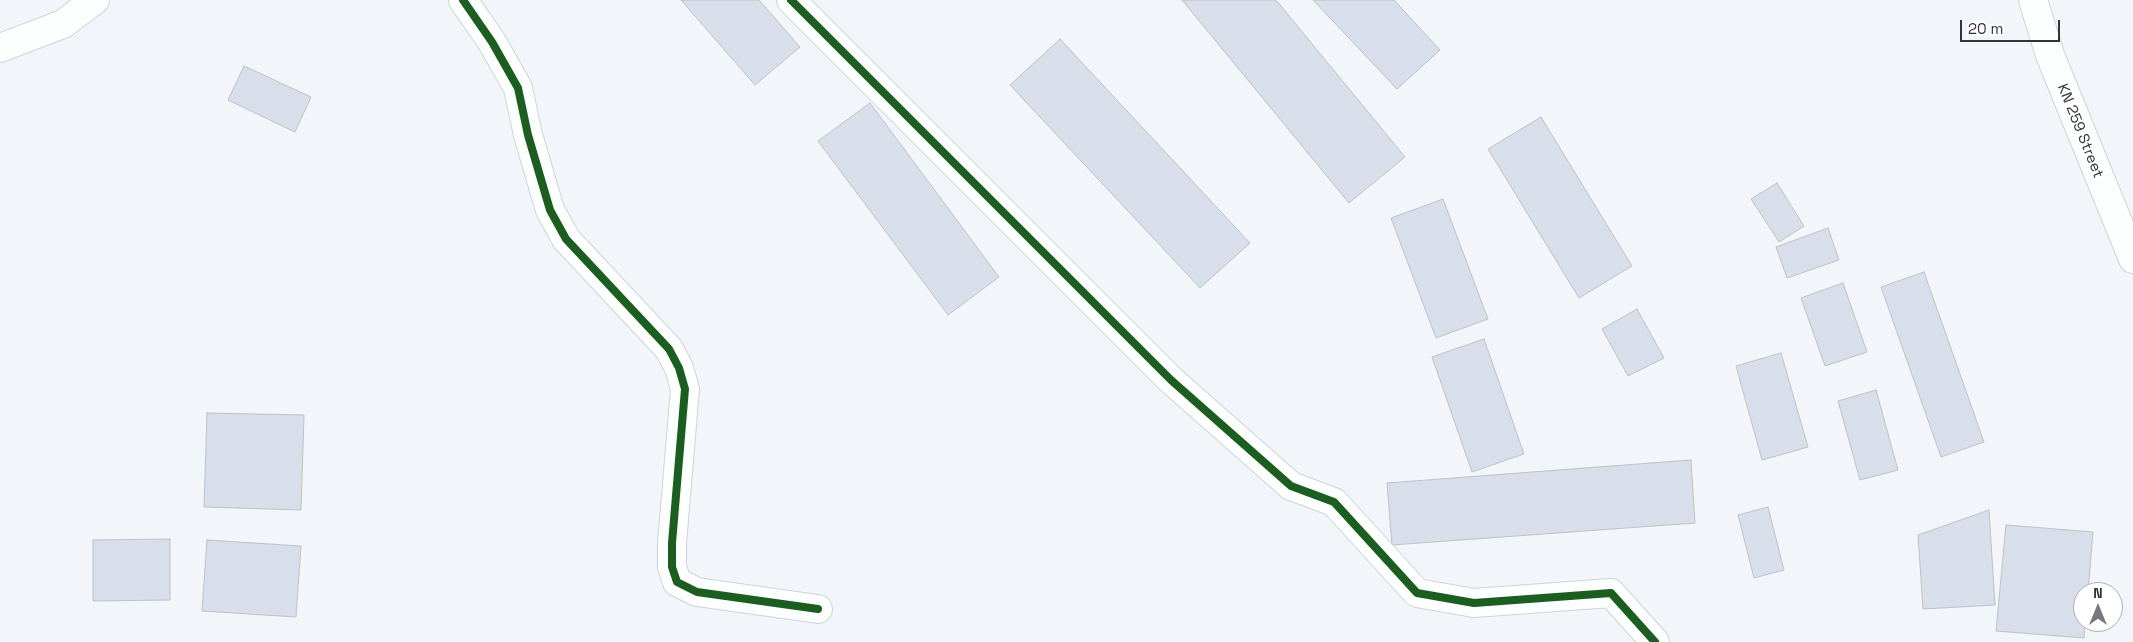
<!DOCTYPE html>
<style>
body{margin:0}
#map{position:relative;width:2133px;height:642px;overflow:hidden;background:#f2f5f9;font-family:"Space Grotesk",sans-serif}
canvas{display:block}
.north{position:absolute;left:2073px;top:582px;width:50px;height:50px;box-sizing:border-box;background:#fff;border:1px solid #adaeaf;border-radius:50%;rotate:0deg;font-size:14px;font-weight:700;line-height:20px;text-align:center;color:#323438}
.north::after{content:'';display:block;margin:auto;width:18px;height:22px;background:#75787c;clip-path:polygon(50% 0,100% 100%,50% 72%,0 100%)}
.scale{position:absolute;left:1960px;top:20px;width:100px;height:22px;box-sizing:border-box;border:2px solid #323438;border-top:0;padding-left:6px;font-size:15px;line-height:18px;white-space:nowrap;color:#323438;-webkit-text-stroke:4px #fff;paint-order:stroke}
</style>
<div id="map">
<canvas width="2133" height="642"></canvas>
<div class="north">N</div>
<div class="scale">20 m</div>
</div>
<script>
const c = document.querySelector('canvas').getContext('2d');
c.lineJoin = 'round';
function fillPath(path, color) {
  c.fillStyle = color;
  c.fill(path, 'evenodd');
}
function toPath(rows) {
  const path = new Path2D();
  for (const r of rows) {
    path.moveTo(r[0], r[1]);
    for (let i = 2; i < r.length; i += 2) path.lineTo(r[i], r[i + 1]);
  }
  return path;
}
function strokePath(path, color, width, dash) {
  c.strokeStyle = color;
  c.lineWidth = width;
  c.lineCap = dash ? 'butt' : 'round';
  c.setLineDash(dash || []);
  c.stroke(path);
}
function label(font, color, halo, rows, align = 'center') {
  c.font = font + ' "Space Grotesk",sans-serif';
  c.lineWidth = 5;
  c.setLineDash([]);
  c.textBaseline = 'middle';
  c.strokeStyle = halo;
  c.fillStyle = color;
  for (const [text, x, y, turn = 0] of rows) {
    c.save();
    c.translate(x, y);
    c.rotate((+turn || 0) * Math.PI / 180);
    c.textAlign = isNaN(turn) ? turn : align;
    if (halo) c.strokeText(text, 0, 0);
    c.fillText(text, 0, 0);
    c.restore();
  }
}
const building = toPath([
 [681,0,759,0,800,47,755,85,681,0],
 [1182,0,1276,0,1405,157,1349,203,1182,0],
 [1313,0,1394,0,1440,50,1397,89,1313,0],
 [1060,39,1250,243,1200,288,1010,85,1060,39],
 [244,66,311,97,295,132,228,100,244,66],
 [870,103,999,277,948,315,818,141,870,103],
 [1541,117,1632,266,1579,298,1488,149,1541,117],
 [1777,183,1804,226,1779,242,1751,199,1777,183],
 [1443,199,1488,319,1436,338,1391,218,1443,199],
 [1828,228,1839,260,1787,278,1776,247,1828,228],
 [1924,272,1984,442,1941,457,1881,287,1924,272],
 [1843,283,1867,352,1825,366,1801,298,1843,283],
 [1637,309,1664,358,1628,376,1602,329,1637,309],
 [1484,339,1524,454,1472,472,1432,357,1484,339],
 [1781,353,1808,447,1762,460,1736,366,1781,353],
 [1876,390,1898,470,1860,480,1838,401,1876,390],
 [207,413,304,415,301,510,204,507,207,413],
 [1691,460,1695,523,1392,545,1387,483,1691,460],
 [1768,507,1784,570,1754,578,1738,515,1768,507],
 [1989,510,1995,605,1923,609,1918,535,1989,510],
 [2006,525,2093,532,2088,592,2083,592,2083,622,2085,622,2084,638,1996,631,2006,525],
 [170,539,170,600,93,601,93,540,170,539],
 [207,540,301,546,296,617,202,611,207,540]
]);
const minor = toPath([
 [463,0,492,42,518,88,528,135,550,210,566,239,669,349,679,368,685,389,672,543,672,567,677,582,697,592,818,609],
 [791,0,1171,380,1291,486,1334,502,1417,593,1474,603,1611,593,1655,642],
 [2033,0,2050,55,2133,259],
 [0,48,63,24,95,0]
]);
const cycleway = toPath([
 [463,0,492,42,518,88,528,135,550,210,566,239,669,349,679,368,685,389,672,543,672,567,677,582,697,592,818,609],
 [791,0,1171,380,1291,486,1334,502,1417,593,1474,603,1611,593,1655,642]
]);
const streetNames = [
 ["KN 259 Street",2080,131,68]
];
fillPath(building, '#d8dfeb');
strokePath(building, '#bec1c4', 1);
strokePath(minor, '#d0d3d6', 30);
strokePath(minor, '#fdfefe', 28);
strokePath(cycleway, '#1b5e20', 8);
label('15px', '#323438', '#fff', streetNames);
</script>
